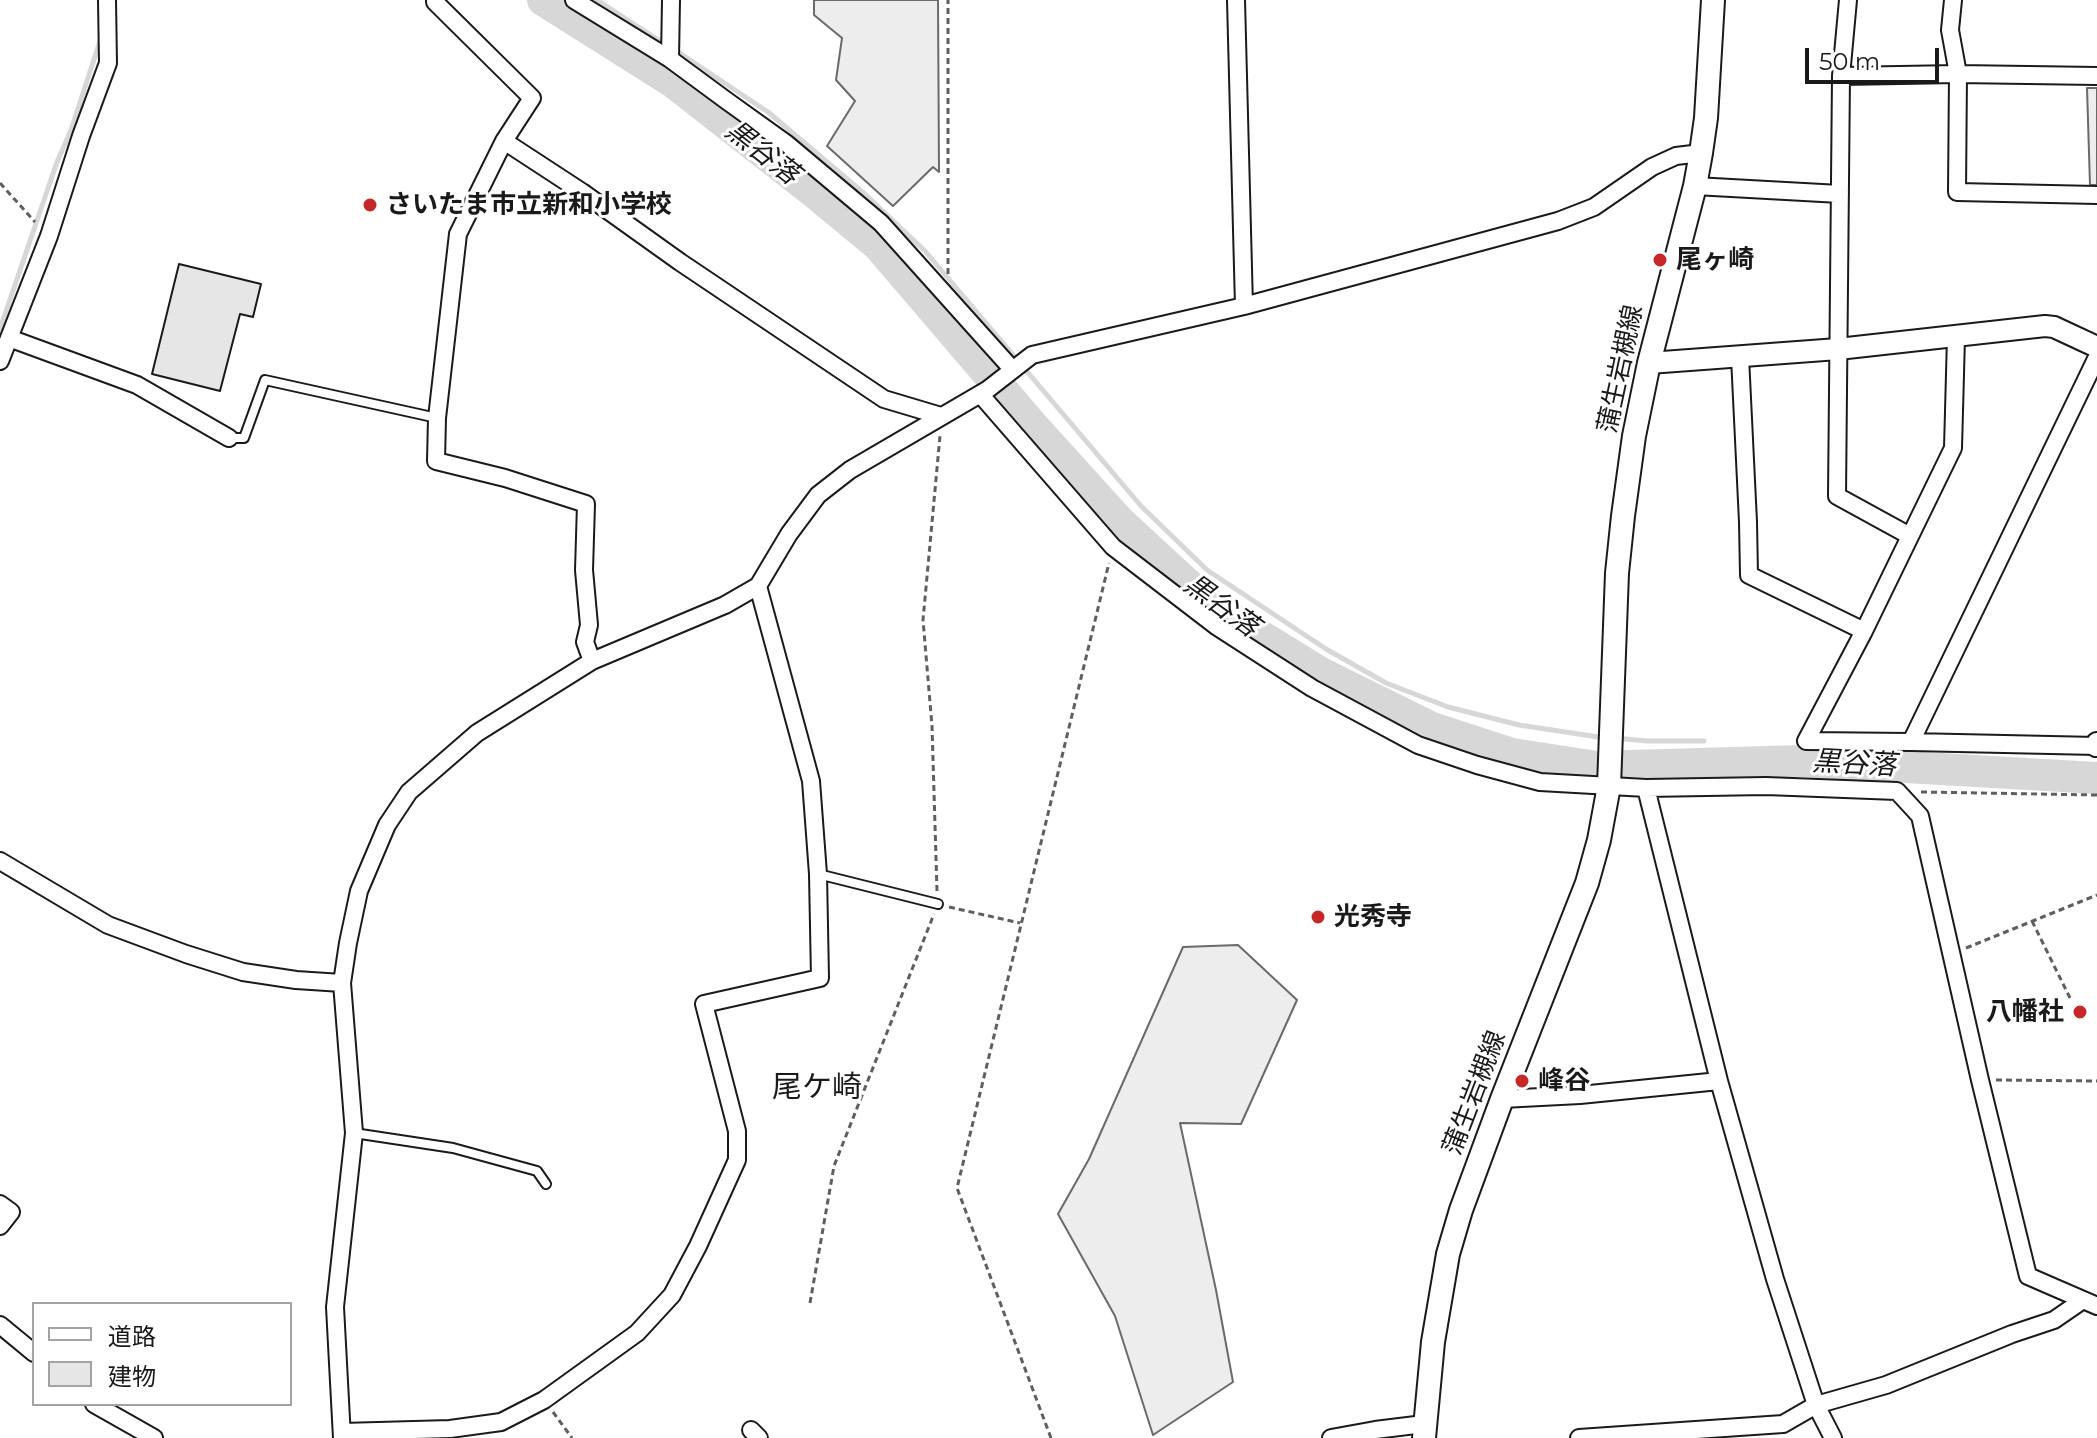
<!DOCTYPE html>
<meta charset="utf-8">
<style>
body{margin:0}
#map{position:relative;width:2097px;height:1438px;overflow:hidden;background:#fff;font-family:Montserrat,"Noto Sans JP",sans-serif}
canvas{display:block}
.legend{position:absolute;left:32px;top:1302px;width:260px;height:104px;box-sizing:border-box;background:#fff;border:2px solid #a3a3a3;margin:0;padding:10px 14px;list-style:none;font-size:24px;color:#1a1a1a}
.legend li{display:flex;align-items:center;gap:16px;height:40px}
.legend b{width:40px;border:2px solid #a3a3a3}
.scale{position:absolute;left:1805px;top:48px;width:134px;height:36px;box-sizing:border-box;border:4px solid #1a1a1a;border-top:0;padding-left:10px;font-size:24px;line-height:28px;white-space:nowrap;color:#1a1a1a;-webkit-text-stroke:6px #fff;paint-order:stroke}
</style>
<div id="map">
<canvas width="2097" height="1438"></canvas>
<ul class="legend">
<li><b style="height:10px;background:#fff"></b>道路</li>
<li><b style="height:22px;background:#e6e6e6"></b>建物</li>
</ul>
<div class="scale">50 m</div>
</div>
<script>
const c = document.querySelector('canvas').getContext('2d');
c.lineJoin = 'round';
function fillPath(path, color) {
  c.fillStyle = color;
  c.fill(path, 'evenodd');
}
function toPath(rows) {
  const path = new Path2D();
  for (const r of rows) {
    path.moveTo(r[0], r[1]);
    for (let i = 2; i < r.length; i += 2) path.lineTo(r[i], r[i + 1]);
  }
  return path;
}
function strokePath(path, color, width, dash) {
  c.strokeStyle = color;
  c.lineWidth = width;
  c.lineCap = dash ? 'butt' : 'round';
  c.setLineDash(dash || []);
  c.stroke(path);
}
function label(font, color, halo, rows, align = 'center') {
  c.font = font + ' Montserrat,"Noto Sans JP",sans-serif';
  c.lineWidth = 6;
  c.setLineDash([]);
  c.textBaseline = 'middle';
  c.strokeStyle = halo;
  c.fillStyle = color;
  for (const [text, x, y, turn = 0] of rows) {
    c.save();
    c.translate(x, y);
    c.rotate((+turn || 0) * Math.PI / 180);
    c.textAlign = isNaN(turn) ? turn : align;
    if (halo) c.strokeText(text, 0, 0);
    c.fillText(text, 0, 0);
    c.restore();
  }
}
const built = toPath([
 [814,0,938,0,939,172,933,167,893,206,827,146,855,101,836,80,842,38,814,15,814,0],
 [2087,88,2097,88,2097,185,2090,185,2087,88],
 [1238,945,1297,1000,1241,1124,1180,1123,1216,1290,1233,1382,1153,1435,1115,1316,1058,1214,1089,1159,1183,947,1238,945]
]);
const stream = toPath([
 [597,0,666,45],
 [675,50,768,112,866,195,925,251,1141,506,1207,570,1326,649,1386,683,1448,707,1519,725,1605,738],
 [0,329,57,162,71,130,102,35],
 [1615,738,1647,741,1704,741]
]);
const river = toPath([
 [543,0,673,82,815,193,879,246,1032,425,1120,522,1209,604,1321,673,1432,728,1512,754,1597,767,1802,761,2097,778]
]);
const building = toPath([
 [179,264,261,284,253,317,240,314,220,391,152,374,179,264]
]);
const path = toPath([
 [0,183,35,222],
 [948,274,948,0],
 [1921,792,2097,795],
 [937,891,932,726,923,620,940,436],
 [949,907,1020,923],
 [2032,921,2070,998],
 [1966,948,2097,895],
 [1996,1080,2097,1081],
 [810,1303,834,1166,934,914],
 [553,1412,572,1438],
 [1051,1438,957,1188,1109,563]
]);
const service = toPath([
 [229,438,244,438,265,380,437,418],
 [818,874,938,904],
 [354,1133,453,1148,537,1171,546,1184]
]);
const minor = toPath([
 [435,0,435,2,532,98,504,141,458,234,437,418,436,461,505,478,586,504,584,570,589,625,585,642,592,661],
 [574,0,670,59,727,101,787,144,881,223,1012,369],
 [1236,0,1244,306],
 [1848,0,1841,76,1837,496,1910,536],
 [1953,0,1950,30,1958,74,1957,192,2097,195],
 [670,59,671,0],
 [1841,76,1958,74,2097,76],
 [504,141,582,192,680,262,884,399,941,416],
 [1695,186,1840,194],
 [1956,337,1953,448,1864,631,1806,741,1911,742,2097,357],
 [9,338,137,385,229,438],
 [1740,357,1748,522,1749,575,1864,631],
 [0,361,49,236,81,136,108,63,107,0],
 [980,394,1113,547,1216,626,1312,688,1418,745,1477,765,1540,782,1646,788,1766,786,1897,791,1920,816,1980,1080,2028,1276,2097,1306],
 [1911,742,2097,746],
 [1646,788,1719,1081,1775,1279,1816,1405,1833,1438],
 [0,861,108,925,186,954,243,972,296,980,342,983],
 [1502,1099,1580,1095,1719,1081],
 [0,1204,11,1212,0,1226],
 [0,1325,34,1353],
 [94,1404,154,1438],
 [751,1430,759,1438],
 [342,1432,450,1429,501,1422,544,1400,637,1333,672,1295,698,1246,737,1160,737,1131,704,1004,820,978,818,874,811,781,758,586],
 [342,1438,335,1307,354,1133,342,983,348,943,359,891,387,825,409,792,477,733,592,661,725,605,758,586,789,534,818,495,850,470,987,390,1032,355,1244,306,1558,221,1594,207,1652,167,1676,156,1701,153],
 [1331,1438,1375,1430,1424,1424],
 [1579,1438,1783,1424,1816,1405,1886,1385,2012,1334,2054,1320,2083,1300]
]);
const tertiary = toPath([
 [1649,363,1838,349,2045,326,2054,327,2097,347],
 [2096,746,2097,743]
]);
const secondary = toPath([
 [1424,1438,1433,1342,1448,1254,1461,1210,1502,1099,1587,883,1599,840,1609,786,1617,573,1623,516,1634,436,1649,363,1695,186,1701,153,1706,118,1713,0]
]);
const markers = [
 [370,205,8,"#c62828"],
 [1660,260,8,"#c62828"],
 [1318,917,8,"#c62828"],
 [2080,1012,8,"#c62828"],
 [1522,1081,8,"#c62828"]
];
const poiNames = [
 ["さいたま市立新和小学校",386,205],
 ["尾ヶ崎",1676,260],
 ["光秀寺",1334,917],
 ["八幡社",2064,1012,"right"],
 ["峰谷",1538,1081]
];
const streetNames = [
 ["蒲生岩槻線",1621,369,-78],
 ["蒲生岩槻線",1475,1093,-69]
];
const waterNames = [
 ["黒谷落",762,153,38],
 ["黒谷落",1221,606,36],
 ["黒谷落",1854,764,3]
];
const quarterNames = [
 ["尾ケ崎",817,1088]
];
fillPath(built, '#ededed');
strokePath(built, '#6a6a6a', 2);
strokePath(stream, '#d7d7d7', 5);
strokePath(river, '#d7d7d7', 32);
fillPath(building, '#e6e6e6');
strokePath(building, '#1a1a1a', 2);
strokePath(service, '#1a1a1a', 12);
strokePath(minor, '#1a1a1a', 20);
strokePath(tertiary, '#1a1a1a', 24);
strokePath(secondary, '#1a1a1a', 26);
strokePath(path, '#5f5f5f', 3, [6, 4]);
strokePath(service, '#fff', 8);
strokePath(minor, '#fff', 16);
strokePath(tertiary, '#fff', 20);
strokePath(secondary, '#fff', 22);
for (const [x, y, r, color] of markers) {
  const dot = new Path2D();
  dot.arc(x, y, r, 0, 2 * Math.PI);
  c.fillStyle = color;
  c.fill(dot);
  strokePath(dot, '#fff', 3);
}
label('bold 26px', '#1a1a1a', '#fff', poiNames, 'left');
label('26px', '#1a1a1a', '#fff', streetNames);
label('italic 28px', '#1a1a1a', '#fff', waterNames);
label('30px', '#1a1a1a', '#fff', quarterNames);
</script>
